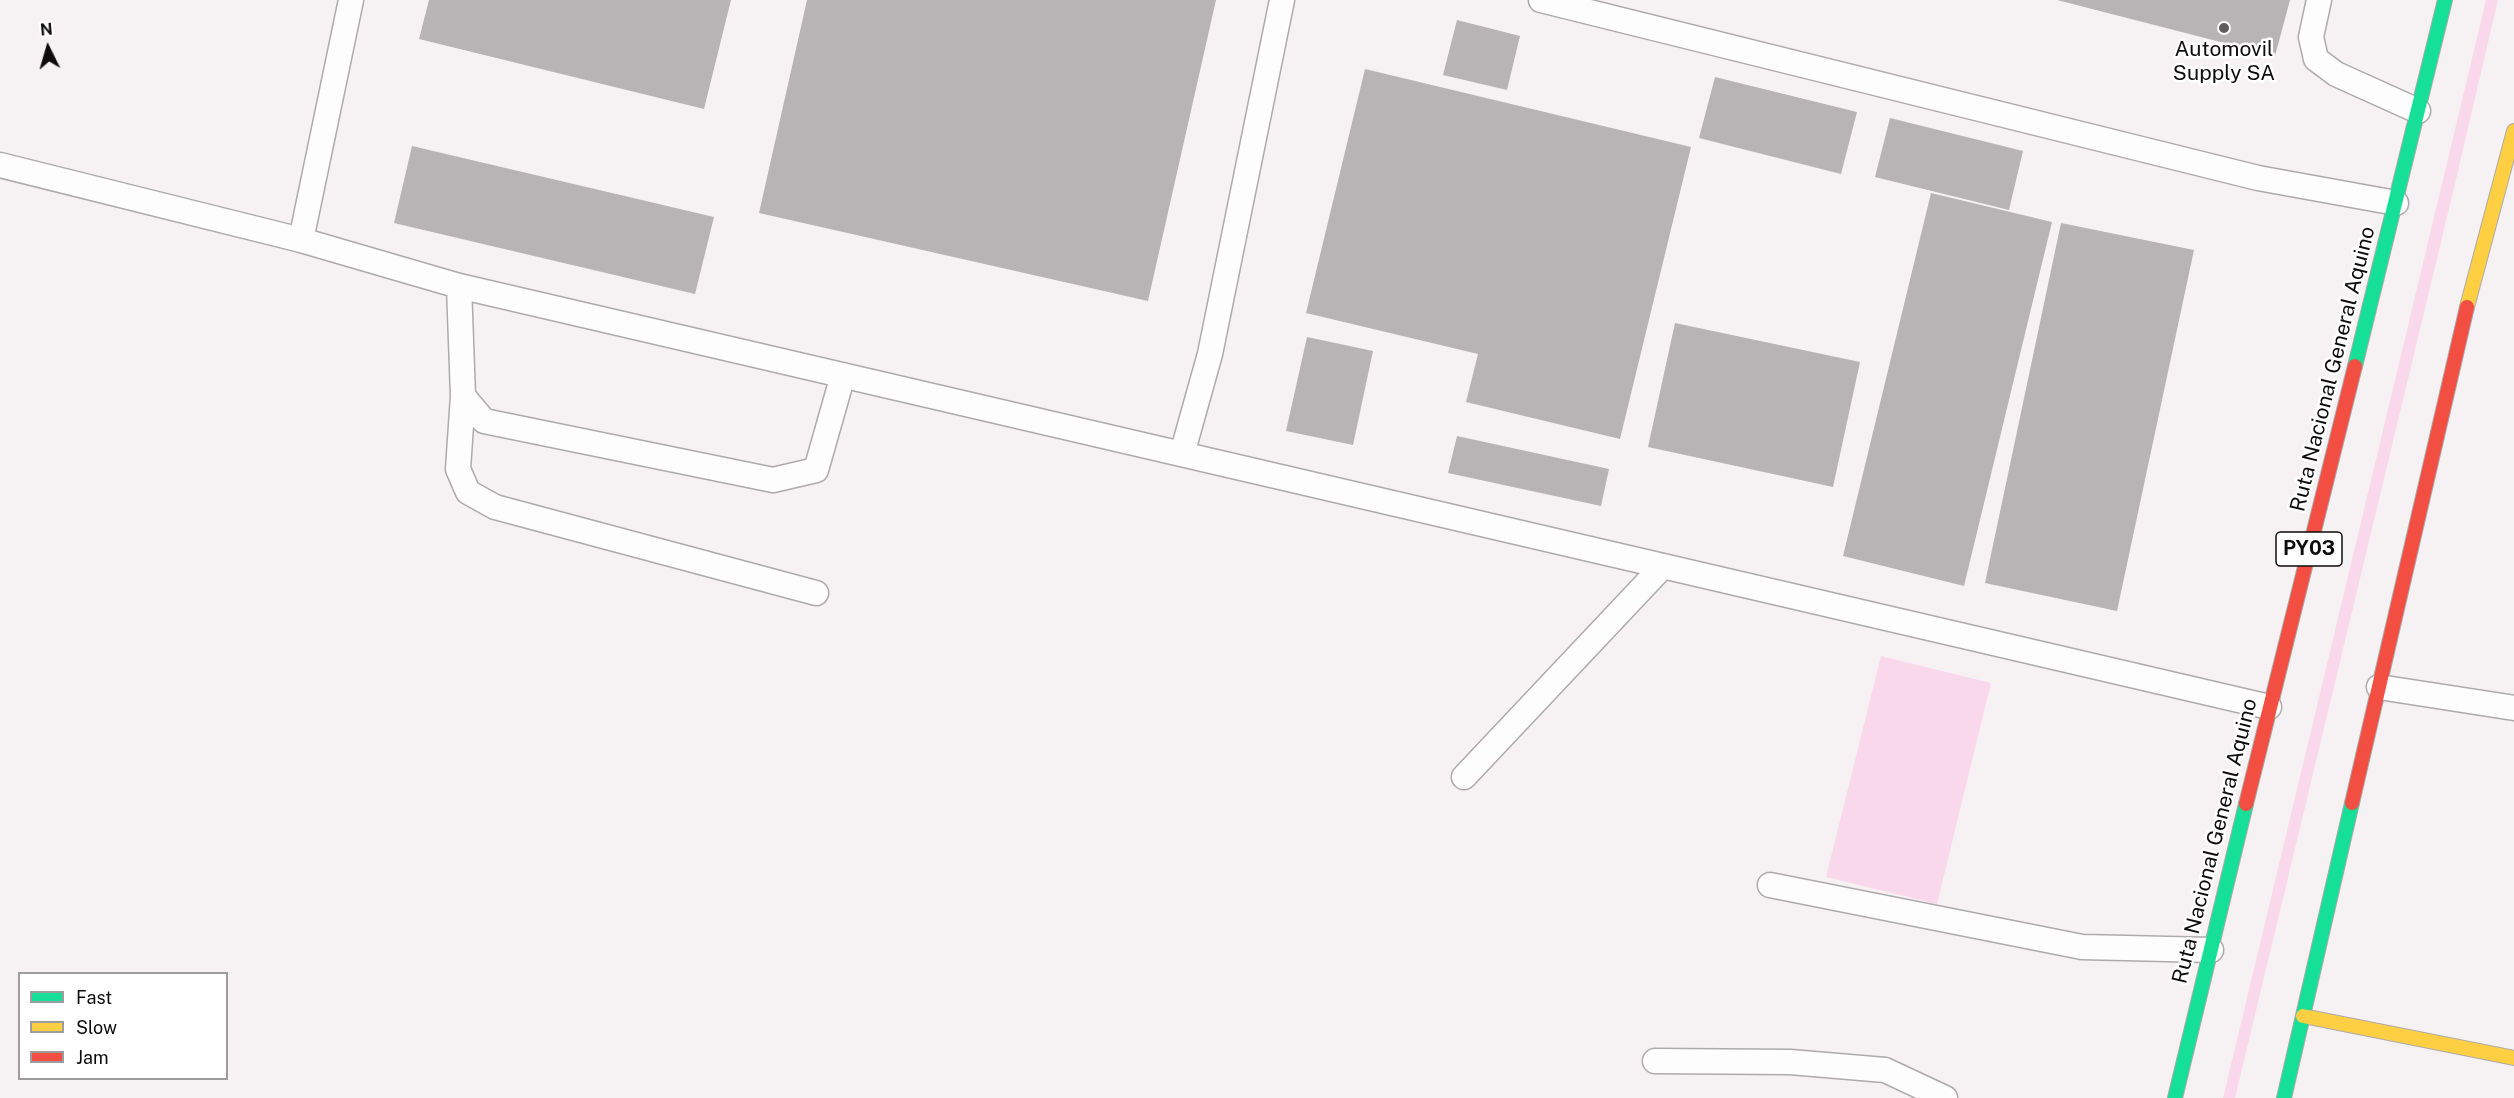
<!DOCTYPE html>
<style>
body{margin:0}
#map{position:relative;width:2514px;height:1098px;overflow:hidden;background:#f6f2f4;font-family:"Public Sans",sans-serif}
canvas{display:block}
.legend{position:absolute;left:18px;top:972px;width:210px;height:108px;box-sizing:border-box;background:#fff;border:2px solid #9e9d9e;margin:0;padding:8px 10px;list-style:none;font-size:18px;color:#0d0b0c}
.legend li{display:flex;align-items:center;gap:12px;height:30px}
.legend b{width:30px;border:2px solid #9e9d9e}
.north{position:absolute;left:18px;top:18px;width:60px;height:60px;-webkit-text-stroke:4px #fff;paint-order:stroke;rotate:355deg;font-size:16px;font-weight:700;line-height:24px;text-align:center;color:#0d0b0c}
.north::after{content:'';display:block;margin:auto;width:21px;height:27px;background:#0d0b0c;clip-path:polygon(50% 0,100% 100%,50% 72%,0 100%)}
</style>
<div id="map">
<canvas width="2514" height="1098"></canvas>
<ul class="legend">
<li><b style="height:8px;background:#16e098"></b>Fast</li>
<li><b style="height:8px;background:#ffcf43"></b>Slow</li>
<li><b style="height:8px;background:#f24e42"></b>Jam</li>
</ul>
<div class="north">N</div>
</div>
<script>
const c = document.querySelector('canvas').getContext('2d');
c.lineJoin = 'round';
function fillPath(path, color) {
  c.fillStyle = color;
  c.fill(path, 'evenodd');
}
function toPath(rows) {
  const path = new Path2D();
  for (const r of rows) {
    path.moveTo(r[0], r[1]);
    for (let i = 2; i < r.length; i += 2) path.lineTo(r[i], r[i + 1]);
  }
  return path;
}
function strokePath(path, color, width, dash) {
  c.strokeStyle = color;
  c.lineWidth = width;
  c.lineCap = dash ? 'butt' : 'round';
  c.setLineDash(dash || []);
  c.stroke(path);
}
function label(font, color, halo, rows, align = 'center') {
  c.font = font + ' "Public Sans",sans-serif';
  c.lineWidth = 5;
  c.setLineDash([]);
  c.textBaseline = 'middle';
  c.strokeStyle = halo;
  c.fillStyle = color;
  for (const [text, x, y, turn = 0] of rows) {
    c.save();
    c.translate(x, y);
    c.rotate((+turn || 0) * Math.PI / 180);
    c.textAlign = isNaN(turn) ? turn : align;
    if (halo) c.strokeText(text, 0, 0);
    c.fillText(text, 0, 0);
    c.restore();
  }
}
const green = toPath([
 [2486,0,2498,0,2454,188,2235,1098,2223,1098],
 [1881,656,1991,683,1937,904,1826,877]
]);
const building = toPath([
 [429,0,731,0,704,109,419,39],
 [807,0,1216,0,1148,301,759,213],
 [2057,0,2290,0,2275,56],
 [1457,20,1520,36,1507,90,1443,75],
 [1365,69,1691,147,1620,439,1466,402,1478,354,1306,313],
 [1715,77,1857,112,1841,174,1699,138],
 [1890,118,2023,151,2009,210,1875,177],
 [412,146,714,217,695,294,394,223],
 [1931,193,2052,222,1964,586,1843,556],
 [2061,223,2194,250,2117,611,1985,583],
 [1675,323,1860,362,1833,487,1648,447],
 [1307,337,1373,351,1353,445,1286,431],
 [1457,436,1609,469,1601,506,1448,473]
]);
const lane = toPath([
 [1541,0,2258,178,2396,203],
 [2319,0,2311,37,2316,59,2336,74,2418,111],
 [0,165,301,240,459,286,2269,707],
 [301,240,351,0],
 [459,286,463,396,484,421,773,480,816,470,843,375],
 [463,396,458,469,468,492,495,507,816,593],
 [1182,454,1210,354,1282,0],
 [2379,687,2514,708],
 [1464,777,1663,566],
 [1770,885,2082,947,2211,950],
 [1655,1061,1790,1062,1885,1070,1945,1098]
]);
const fast = toPath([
 [2355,366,2445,0],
 [2175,1098,2246,804],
 [2284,1098,2352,803]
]);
const slow = toPath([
 [2467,307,2514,131],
 [2303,1016,2514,1058]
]);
const jam = toPath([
 [2352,803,2467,307],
 [2246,804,2355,366]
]);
const markers = [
 [2224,28,6,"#5f5c5d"]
];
const shields = [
 [2309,549,66]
];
const shieldNames = [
 ["PY03",2309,549]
];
const poiNames = [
 ["Automovil",2224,50],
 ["Supply SA",2224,74]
];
const streetNames = [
 ["Ruta Nacional General Aquino",2333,369,-76],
 ["Ruta Nacional General Aquino",2215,841,-76]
];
fillPath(green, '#fad8eb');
fillPath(building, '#b7b4b6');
strokePath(lane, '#adaaab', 27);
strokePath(fast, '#adaaab', 16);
strokePath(slow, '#adaaab', 16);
strokePath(jam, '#adaaab', 16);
strokePath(lane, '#fefdfd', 24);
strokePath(fast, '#16e098', 14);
strokePath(slow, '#ffcf43', 14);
strokePath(jam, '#f24e42', 14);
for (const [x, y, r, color] of markers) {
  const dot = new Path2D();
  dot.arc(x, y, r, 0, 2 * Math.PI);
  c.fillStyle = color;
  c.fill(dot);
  strokePath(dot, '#fff', 2);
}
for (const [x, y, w] of shields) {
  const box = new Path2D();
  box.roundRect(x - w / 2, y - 17, w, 34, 4.5);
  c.fillStyle = '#fff';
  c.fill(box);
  strokePath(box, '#0d0b0c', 1.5);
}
label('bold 20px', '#0d0b0c', null, shieldNames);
label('21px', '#0d0b0c', '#fff', poiNames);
label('21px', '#0d0b0c', '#fff', streetNames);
</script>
